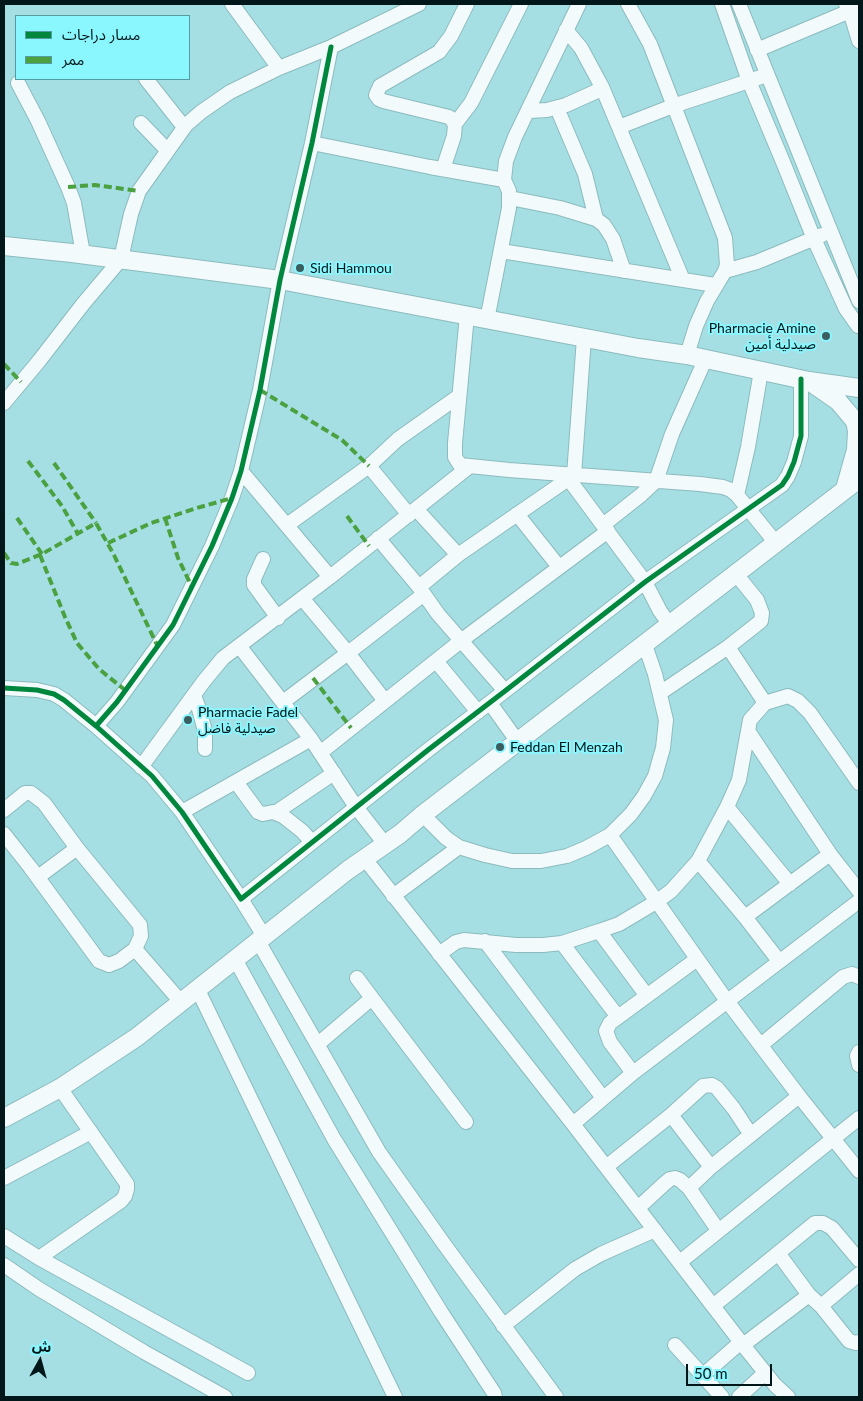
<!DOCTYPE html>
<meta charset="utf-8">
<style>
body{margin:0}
#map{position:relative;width:863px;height:1401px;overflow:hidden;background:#a5dfe3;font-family:Lato,"Noto Sans Arabic",sans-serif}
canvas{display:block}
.frame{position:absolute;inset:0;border:5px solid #011719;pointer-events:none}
.legend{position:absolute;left:15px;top:15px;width:175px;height:65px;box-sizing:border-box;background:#8af6fe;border:1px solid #539da2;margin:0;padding:6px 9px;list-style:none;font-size:15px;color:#011719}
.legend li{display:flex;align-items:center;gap:10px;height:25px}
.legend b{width:25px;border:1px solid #539da2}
.north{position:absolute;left:15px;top:1336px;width:50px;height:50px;-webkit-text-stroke:4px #8af6fe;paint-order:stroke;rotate:7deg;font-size:14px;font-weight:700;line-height:20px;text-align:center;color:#011719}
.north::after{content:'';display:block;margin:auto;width:18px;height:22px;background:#011719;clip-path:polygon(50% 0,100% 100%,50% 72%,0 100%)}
.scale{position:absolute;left:686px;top:1364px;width:86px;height:22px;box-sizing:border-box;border:2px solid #011719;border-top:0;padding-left:6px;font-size:15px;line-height:18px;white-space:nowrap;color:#011719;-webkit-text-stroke:4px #8af6fe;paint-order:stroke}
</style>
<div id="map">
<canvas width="863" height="1401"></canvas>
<div class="frame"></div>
<ul class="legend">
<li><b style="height:6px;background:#00873e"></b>مسار دراجات</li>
<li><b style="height:6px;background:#4ba140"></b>ممر</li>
</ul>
<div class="north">ش</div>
<div class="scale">50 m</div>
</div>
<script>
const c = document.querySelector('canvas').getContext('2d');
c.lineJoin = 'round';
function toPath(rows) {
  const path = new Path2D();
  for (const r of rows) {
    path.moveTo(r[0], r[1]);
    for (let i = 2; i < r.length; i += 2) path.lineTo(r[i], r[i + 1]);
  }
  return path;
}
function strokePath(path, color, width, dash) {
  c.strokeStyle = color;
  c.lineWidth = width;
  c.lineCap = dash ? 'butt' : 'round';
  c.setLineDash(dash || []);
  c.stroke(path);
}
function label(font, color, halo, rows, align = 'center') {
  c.font = font + ' Lato,"Noto Sans Arabic",sans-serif';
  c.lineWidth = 4;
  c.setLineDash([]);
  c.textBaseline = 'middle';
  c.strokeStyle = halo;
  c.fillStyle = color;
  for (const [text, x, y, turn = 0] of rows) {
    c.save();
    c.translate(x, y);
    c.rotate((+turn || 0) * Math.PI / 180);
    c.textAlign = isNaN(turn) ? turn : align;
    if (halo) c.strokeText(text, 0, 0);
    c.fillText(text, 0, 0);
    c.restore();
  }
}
const minor = toPath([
 [232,4,279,68],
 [628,4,650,44,725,238,727,265,725,271,707,301,696,326,687,355],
 [722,4,749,81,783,162,814,239,846,309,858,326],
 [739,4,859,301],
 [846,4,850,11,859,41],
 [566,30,581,48,602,87,683,280],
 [757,50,850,11,859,5],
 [146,79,184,127],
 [18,83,38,121,68,187,74,203,83,254],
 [557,108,585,174,596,219],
 [529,111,547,110,566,105,595,92,602,87],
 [141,123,167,150],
 [455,124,471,103,521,4],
 [619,127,673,106,767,75],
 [312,143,430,167,504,180],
 [443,169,454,136,455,124,452,120,449,117,383,101,379,99,376,95,380,86,439,52,451,36,467,4],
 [510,198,560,208,596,219,604,225,613,239,624,271],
 [501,251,715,285],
 [725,271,757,262,822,235],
 [467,315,455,443,455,457,460,465,509,470,700,484,723,487,731,490,737,495,776,543],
 [487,320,509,208,509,191,504,180,506,161,515,137,579,4],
 [4,403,39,361,83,304,121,259,131,214,139,191,186,125,201,112,230,92,279,68,331,47,419,4],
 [369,466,398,439,459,396],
 [241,471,330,577],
 [568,478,645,582,660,611,670,625],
 [737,495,748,447,761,371],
 [417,510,458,555],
 [517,514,559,567],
 [287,525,369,466,409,515],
 [603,525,641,495,656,481,672,434,705,360],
 [378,538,419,587,438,614,505,691],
 [263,559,254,579,254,585,278,618],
 [419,587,458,555,574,475,584,338],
 [302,598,348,653,424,594],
 [240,647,311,739,356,807,385,844],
 [728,647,761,621,762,613,757,600,736,574],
 [436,661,478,712],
 [4,688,37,690,54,694,64,700,96,726,152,776,182,812,241,899,428,750,505,691,645,582,782,485,788,476,794,462,801,436,801,379],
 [194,695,199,709,205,731,205,749],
 [283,702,348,653,385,701],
 [490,703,518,742],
 [765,703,788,696,798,701,810,713,859,783],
 [96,726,117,702,173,625,212,546,232,498,241,471,260,390,280,280,312,143,331,47],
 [748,731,830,854,859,891],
 [320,753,462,640,608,531],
 [141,767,204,681,223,658,330,577,470,466],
 [236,782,258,812,263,814,273,812,283,816,302,831,312,842],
 [727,807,790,884],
 [4,810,25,793,31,793,44,803,77,848,140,925,141,936,135,949,119,961,109,965,99,961,30,867,4,834],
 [182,812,311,739],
 [275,813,334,773],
 [421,816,424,816,446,838,459,847,485,855,512,861,541,861,567,856,586,848,610,835,631,814,644,796,655,776,663,748,666,720,655,674,645,645],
 [610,835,727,1001,799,1096,859,1171],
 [365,859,573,1124,743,1345,809,1295],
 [698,861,745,917,779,961],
 [38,877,77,848],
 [393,896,459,847],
 [241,899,264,936],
 [745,917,830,854],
 [599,931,647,996],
 [258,941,379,1152,444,1244,556,1397],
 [485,941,603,1098],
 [562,943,618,1017],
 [135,949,181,1002],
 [439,954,456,942,464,940,516,945,543,945,562,943,599,931,619,924,656,902,671,891,698,861,727,807,739,780,750,720,765,703,728,647,660,693],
 [235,959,334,1139,441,1312,494,1393,495,1397],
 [197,988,395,1397],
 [372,998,466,1122],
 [318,1044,372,998,357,978],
 [761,1045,843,977,852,974,859,977],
 [859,1052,857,1056,859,1065],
 [633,1073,610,1042,606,1031,610,1023,697,959],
 [671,1115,711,1167],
 [573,1124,633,1073,859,901],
 [606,1167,671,1115,703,1086,712,1085,717,1088,734,1109,751,1135],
 [4,1178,91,1132],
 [689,1188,711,1167,799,1096],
 [638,1208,664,1184,670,1179,675,1178,680,1180,689,1188,718,1230],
 [4,1236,39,1258,248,1373],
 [778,1253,809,1295,821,1306,849,1341,856,1343,859,1342],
 [39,1258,121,1201,125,1196,127,1189,127,1184,60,1088],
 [680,1262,859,1118],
 [4,1265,39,1289,144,1352,225,1397],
 [713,1306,815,1223,823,1223,832,1228,859,1260],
 [821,1306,859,1274],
 [503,1326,575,1269,601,1254,655,1230],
 [675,1345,722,1397],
 [743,1345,775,1385,788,1397],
 [702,1376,741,1342],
 [739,1397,765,1373]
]);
const major = toPath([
 [4,246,72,253,280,280,638,348,687,355,809,381,859,388],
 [812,383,838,401,859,426],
 [845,489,856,450,857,431,855,421],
 [4,1118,60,1088,137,1037,348,870,400,834,421,816,859,479]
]);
const quiet = toPath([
 [68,187,95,185,139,191],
 [4,364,21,382],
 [260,390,342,440,369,466],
 [28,461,62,506,78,534],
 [54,463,96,523],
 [347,516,369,546],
 [17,518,42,554],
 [165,518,178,558,192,587],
 [108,543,151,523,197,508,232,498],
 [4,553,11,563,17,564,42,554,96,523,114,555,158,647],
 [40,555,65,617,77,643,99,669,125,690],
 [313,678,351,728]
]);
const cycleway = toPath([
 [4,688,37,690,54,694,64,700,96,726,152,776,182,812,241,899,428,750,505,691,645,582,782,485,788,476,794,462,801,436,801,379],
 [96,726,117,702,173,625,212,546,232,498,241,471,260,390,280,280,312,143,331,47]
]);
const markers = [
 [300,268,5,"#3a5d60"],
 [826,336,5,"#3a5d60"],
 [188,720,5,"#3a5d60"],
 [500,747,5,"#3a5d60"]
];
const poiNames = [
 ["Sidi Hammou",310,268],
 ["Pharmacie Amine",816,328,"right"],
 ["صيدلية أمين",816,344,"right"],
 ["Pharmacie Fadel",198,712],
 ["صيدلية فاضل",198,728],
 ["Feddan El Menzah",510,747]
];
strokePath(minor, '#8cbbbe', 16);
strokePath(major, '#8cbbbe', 20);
strokePath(minor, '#f2fafb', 14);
strokePath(major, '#f2fafb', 18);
strokePath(quiet, '#4ba140', 4, [8, 4]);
strokePath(cycleway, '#00873e', 5);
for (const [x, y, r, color] of markers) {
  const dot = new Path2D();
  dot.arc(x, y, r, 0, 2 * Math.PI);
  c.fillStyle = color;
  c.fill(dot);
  strokePath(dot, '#8af6fe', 2);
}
label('14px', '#011719', '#8af6fe', poiNames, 'left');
</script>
